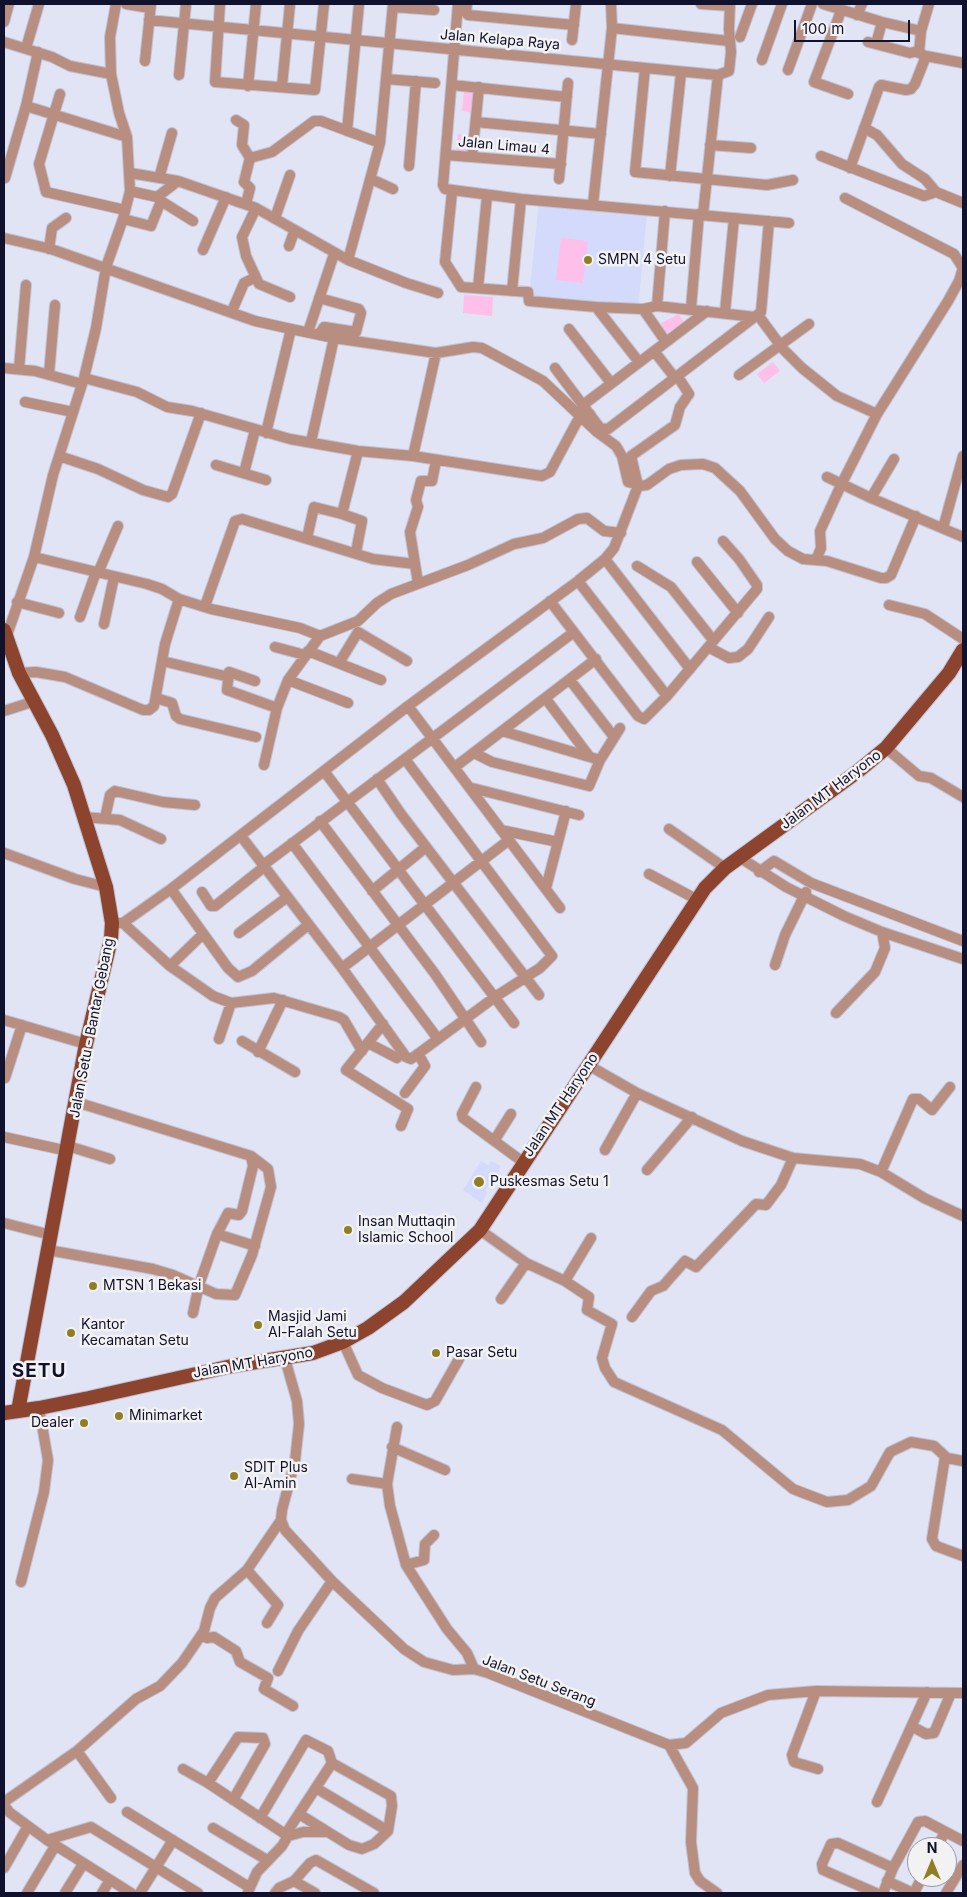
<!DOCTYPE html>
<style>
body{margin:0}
#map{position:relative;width:967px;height:1897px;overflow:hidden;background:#e1e4f4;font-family:Inter,sans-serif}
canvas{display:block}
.frame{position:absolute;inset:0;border:5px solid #10112c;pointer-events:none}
.north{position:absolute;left:907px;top:1837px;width:50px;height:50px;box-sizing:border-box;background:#f2f2f2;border:1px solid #9898a3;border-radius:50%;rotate:0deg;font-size:14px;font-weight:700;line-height:20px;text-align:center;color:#10112c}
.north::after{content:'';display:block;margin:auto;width:18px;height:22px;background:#907e25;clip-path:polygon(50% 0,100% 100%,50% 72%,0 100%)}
.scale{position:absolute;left:794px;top:20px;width:116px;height:22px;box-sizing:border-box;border:2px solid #10112c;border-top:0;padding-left:6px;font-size:15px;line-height:18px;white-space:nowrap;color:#10112c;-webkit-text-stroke:4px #f2f2f2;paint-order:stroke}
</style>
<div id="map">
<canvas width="967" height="1897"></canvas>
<div class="frame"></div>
<div class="north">N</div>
<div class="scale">100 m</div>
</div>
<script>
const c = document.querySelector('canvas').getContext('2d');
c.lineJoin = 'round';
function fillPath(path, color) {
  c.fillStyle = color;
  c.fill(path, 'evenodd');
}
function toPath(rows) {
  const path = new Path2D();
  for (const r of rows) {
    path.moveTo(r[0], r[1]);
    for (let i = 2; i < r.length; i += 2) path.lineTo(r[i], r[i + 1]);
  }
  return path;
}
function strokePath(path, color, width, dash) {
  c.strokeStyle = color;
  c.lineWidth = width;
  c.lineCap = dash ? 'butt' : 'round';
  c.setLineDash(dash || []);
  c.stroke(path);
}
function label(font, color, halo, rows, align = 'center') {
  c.font = font + ' Inter,sans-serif';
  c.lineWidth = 5;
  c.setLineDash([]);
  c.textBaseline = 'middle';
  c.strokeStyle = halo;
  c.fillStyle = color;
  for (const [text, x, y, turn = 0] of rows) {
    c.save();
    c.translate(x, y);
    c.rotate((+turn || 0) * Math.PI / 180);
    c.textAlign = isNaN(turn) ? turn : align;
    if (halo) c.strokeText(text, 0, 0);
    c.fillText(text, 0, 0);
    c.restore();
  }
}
const built = toPath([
 [539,202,647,213,638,310,621,314,528,306],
 [481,1161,488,1165,491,1161,501,1166,498,1171,501,1173,495,1183,491,1182,485,1190,487,1193,482,1203,463,1190]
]);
const green = toPath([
 [464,91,475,93,473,113,462,111],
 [458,134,469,136,467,156,456,154],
 [561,238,588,241,583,283,556,280],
 [464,295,493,297,492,316,463,313],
 [679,314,684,323,666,333,661,323],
 [773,362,780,371,764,383,757,374]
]);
const minor = toPath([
 [126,4,150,8],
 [220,4,215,82,315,90,324,4],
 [458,4,443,185,445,189,521,199,789,223],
 [467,4,466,13,468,15,574,25],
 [701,4,730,6],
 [823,4,882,22,921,31],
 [929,4,921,31,919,53,926,56,963,63],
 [393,7,434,10],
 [841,11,814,82,848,94],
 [857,15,862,4],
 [149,20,718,75,729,71,731,52,729,29,730,4],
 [4,22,9,4],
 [612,28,729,41],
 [740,37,752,4],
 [572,40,576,4],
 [4,42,52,57,70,66,111,74],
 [868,42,910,53,918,51],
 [876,44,882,22],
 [26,48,39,4],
 [762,60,782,4],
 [145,61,151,4],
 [645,68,635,172,767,185,793,180],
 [788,70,812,4],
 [179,75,186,4],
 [386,79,435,83],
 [452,85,567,97],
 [248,86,256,4],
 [282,86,290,4],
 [60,94,39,164,46,192,125,210],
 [26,106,127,137],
 [236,120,244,125,242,145,250,158,244,182,250,188,246,204],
 [476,122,601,134],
 [864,128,877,135,902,164,925,179,936,192],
 [347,131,359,4],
 [710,145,751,148],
 [446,155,561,164],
 [821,156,924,196,936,192,963,203],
 [472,157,479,87],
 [250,158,272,152,314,121,321,121,380,143],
 [409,166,416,81],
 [850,168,879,87,881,85,906,90,911,89,915,84,926,56],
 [130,173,178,181,256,208,348,260,380,143,393,4],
 [670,176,681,73],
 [5,178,26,106,38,52],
 [159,178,172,133],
 [371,179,393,189],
 [559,179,568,83],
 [130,191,157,197],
 [452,192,445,262,461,287,528,292,529,301,596,307],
 [161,201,193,221],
 [593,204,612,28,611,4],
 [256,208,242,237,246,256,259,284,290,297],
 [703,215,718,75],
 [275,218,290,175],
 [123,219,151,226,161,201,157,197,178,181],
 [4,238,51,249,255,321,291,329,334,338,436,353,473,347,482,348,543,381,597,432,616,446,622,456,628,482,637,484],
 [289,246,294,232],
 [49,249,52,228,66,218],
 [203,250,226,197],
 [348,260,406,283,438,293],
 [478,288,487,196],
 [512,291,521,199],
 [657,306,665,211],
 [691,308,699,214],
 [643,309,666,342],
 [232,311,244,283,254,278],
 [725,312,734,218],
 [758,315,783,349,802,368,837,396,877,414],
 [569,329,611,383],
 [308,332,334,254],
 [319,335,324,327,356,332,361,313,359,309,319,298],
 [654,351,675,378],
 [639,362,596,307,643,309,657,306,755,317],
 [4,368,35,371,82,384],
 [555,368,600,428,608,429,761,312,769,221],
 [19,369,26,285],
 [49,374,55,305],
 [739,375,809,324],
 [84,378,137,392,167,407,192,411,290,439,358,451,413,456,542,476,550,472,580,416,590,414],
 [25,402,73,412],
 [583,405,707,311],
 [266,433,291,329],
 [311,442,334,338],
 [59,456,98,469,143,490,168,497,172,494,201,413],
 [413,456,436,353],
 [216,465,266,480],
 [244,473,255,430],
 [827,477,871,498,963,537],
 [638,486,631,456,675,425,680,407,689,394,678,377],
 [871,498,894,459],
 [342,514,362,521,356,552],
 [943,528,963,456],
 [307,538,314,507,342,514,358,451],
 [34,557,147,584,162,589,179,599,211,609,300,628,320,636],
 [605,559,690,669],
 [816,560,821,548,820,531,841,485,877,414,948,301,959,281,963,268,954,254,845,198],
 [697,562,738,613],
 [637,566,671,587,713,640],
 [98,573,118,526],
 [578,581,667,696],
 [418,583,410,532,418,507,416,500,421,481,432,481,436,461],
 [550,601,638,716,644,719,667,696,757,589,757,585,739,559,723,541],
 [17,602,59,613],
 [889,605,925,614,963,639],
 [205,606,235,521,242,519,373,559,415,564],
 [80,617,96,572],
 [104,624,114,577],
 [6,638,34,557,53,475,84,378,96,328,106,267,123,219,130,191,127,137,119,113,111,74,110,37,116,4],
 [275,647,305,655],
 [708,647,729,658,738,657,748,649,769,617],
 [308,651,381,680],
 [162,661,229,677],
 [339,663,358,632,407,661],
 [19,673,36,672,65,677,143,710,149,710,154,706,165,644,179,599],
 [288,680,348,703],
 [570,680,614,737],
 [255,681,229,672,227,690,277,708,264,765],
 [156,698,172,703,176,716,180,719,256,737],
 [546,699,589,756],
 [408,706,560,908],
 [277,708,288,680,320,636,358,621,377,603,391,594,468,565,514,544,543,538,578,519,587,518,604,531,621,533],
 [4,711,35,701],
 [502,731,600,760],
 [886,748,919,776,931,778,963,797],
 [474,753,492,762,589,786,600,760,620,728],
 [455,767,596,659],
 [324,771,514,1023],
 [377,779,401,814,539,995],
 [472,788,579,815],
 [83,817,120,820,161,839],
 [105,818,110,795,115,791,163,802,195,805],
 [320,821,435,974,481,1042],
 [669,829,725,868],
 [501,830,558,842],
 [241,836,342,968,406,1057,411,1059,495,997,540,968,552,956,405,759],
 [292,843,438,1039],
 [4,853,75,879,106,887],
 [739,857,786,887,844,916,882,932,963,959],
 [262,866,574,632],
 [759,872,774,861,811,883,963,941],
 [649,874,696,899],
 [546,888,566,811],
 [171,889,228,968,238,977,252,971,308,925],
 [372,891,426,847],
 [202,892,211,906,215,906,264,867],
 [112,923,123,923,171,889,408,706,578,581,605,559,614,548,638,486,647,485,669,469,681,465,703,464,715,468,740,491,775,539,788,551,803,559,827,561,881,578,886,578,891,575,916,516],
 [123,923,170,966,213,996,231,1003,274,998,339,1017,344,1020,362,1051],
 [239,933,286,898],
 [775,965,785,935,806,892],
 [170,966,203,934],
 [342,968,509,840],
 [836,1013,875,972,885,948,882,932],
 [4,1020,86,1044],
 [383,1024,346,1070,408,1109,401,1126],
 [219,1039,231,1003],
 [242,1041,295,1072],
 [368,1043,397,1058],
 [258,1052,283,1000],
 [588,1065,637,1093,742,1141,793,1158,860,1164,881,1172,924,1198,963,1216],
 [5,1078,22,1025],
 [476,1087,462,1114,463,1118,523,1162],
 [405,1093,425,1066,419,1055],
 [4,1137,68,1151],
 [494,1141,511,1114],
 [68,1146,110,1159],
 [605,1150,637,1093],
 [647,1170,692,1117],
 [881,1172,913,1099,919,1099,932,1110,950,1087],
 [4,1223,51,1235],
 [480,1230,526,1263,565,1281,589,1297,587,1310,612,1324,602,1358,605,1368,614,1382,722,1430,793,1489,827,1502,848,1500,871,1486,890,1452,911,1442,934,1446,947,1458,963,1461],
 [217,1234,255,1246],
 [48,1250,153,1269,173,1275,216,1294,235,1295,252,1255,271,1187,268,1169,251,1156,76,1102],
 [565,1281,591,1238],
 [501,1299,526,1263],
 [193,1313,199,1285,217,1234,228,1213,239,1215,242,1211,253,1166,251,1156],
 [632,1317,651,1291,663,1286,685,1261,696,1267,756,1204,766,1205,781,1185,793,1158],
 [343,1342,358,1375,382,1388,427,1405,435,1401,459,1359],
 [285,1359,297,1401,299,1424,295,1461,282,1510,281,1520,285,1530,332,1581,404,1649,424,1662,453,1670,474,1669,488,1673,669,1745,686,1743,721,1713,768,1695,816,1691,963,1693],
 [397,1427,387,1484,390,1506,406,1565,447,1629,467,1653,474,1669],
 [392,1447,445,1470],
 [945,1457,932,1539,936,1546,963,1556],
 [352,1479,387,1484],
 [406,1565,424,1560,425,1544,434,1535],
 [247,1570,278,1605,267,1623],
 [21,1582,44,1492,48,1460,39,1408],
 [201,1635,207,1638,214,1637,236,1651,240,1662,268,1678,264,1689,293,1706],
 [278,1671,298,1631,332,1581],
 [816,1691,792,1755,794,1762,818,1769],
 [913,1727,926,1734,934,1733,951,1693],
 [669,1745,693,1788,691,1842,695,1873,700,1881,717,1893],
 [77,1751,111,1798],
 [183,1769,208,1783,288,1836],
 [208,1783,238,1737,263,1738,265,1744,233,1800],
 [316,1788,388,1831],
 [4,1802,77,1751,136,1699,160,1686,182,1663,204,1631,210,1608,215,1598,247,1570,281,1520],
 [877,1802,927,1692],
 [4,1805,9,1812,47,1840,131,1893],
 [127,1812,249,1887],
 [299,1814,349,1845,362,1849,374,1844,388,1831,392,1806,391,1796,332,1763],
 [260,1818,306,1740,328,1751,332,1763],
 [213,1828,267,1860],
 [285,1835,332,1763],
 [47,1840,91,1827,198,1893],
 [937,1847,945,1832],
 [4,1868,28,1826],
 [294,1881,315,1893],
 [887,1881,913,1893],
 [248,1892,257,1872,282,1846,288,1836,303,1832,328,1832],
 [27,1893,55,1846],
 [65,1893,83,1864],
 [102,1893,110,1880],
 [140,1893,173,1840],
 [275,1893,279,1888,294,1881,310,1863,316,1860,374,1893],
 [876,1893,823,1870,822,1864,831,1844,838,1843,893,1868],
 [883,1893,893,1868,918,1822,925,1821,963,1841],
 [914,1893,922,1877],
 [946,1893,963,1865]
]);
const major = toPath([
 [4,630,19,673,52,735,74,785,106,887,112,923,111,939,86,1044,18,1411],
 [4,1413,39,1408,89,1398,232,1366,313,1353,343,1342,368,1328,404,1302,480,1230,705,888,725,868,857,772,886,748,949,673,963,650]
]);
const markers = [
 [588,260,5,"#907e25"],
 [479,1182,6,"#907e25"],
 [348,1230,5,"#907e25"],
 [93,1286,5,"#907e25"],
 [258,1325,5,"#907e25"],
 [71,1333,5,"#907e25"],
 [436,1353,5,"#907e25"],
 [119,1416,5,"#907e25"],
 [84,1423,5,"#907e25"],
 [234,1476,5,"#907e25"]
];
const streetNames = [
 ["Jalan Kelapa Raya",500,40,5],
 ["Jalan Limau 4",504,146,5],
 ["Jalan MT Haryono",831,790,-37],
 ["Jalan Setu - Bantar Gebang",92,1028,-79],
 ["Jalan MT Haryono",561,1105,-56],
 ["Jalan MT Haryono",253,1363,-10],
 ["Jalan Setu Serang",539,1681,21]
];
const poiNames = [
 ["SMPN 4 Setu",598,260],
 ["Puskesmas Setu 1",490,1182],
 ["Insan Muttaqin",358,1222],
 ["Islamic School",358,1238],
 ["MTSN 1 Bekasi",103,1286],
 ["Masjid Jami",268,1317],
 ["Al-Falah Setu",268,1333],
 ["Kantor",81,1325],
 ["Kecamatan Setu",81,1341],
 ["Pasar Setu",446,1353],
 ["Minimarket",129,1416],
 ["Dealer",74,1423,"right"],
 ["SDIT Plus",244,1468],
 ["Al-Amin",244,1484]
];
const districtNames = [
 ["SETU",39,1371]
];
fillPath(built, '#d4dafc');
fillPath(green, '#febfeb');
strokePath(minor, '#c0c2d4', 12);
strokePath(major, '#c0c2d4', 16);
strokePath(minor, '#b88e81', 10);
strokePath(major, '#8c442e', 14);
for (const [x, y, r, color] of markers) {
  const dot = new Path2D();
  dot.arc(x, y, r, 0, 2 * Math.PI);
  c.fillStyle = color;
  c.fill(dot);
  strokePath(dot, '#f2f2f2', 2);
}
label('14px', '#10112c', '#f2f2f2', streetNames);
label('14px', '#10112c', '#f2f2f2', poiNames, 'left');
c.letterSpacing = '1px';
label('bold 19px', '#10112c', '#f2f2f2', districtNames);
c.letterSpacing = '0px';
</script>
